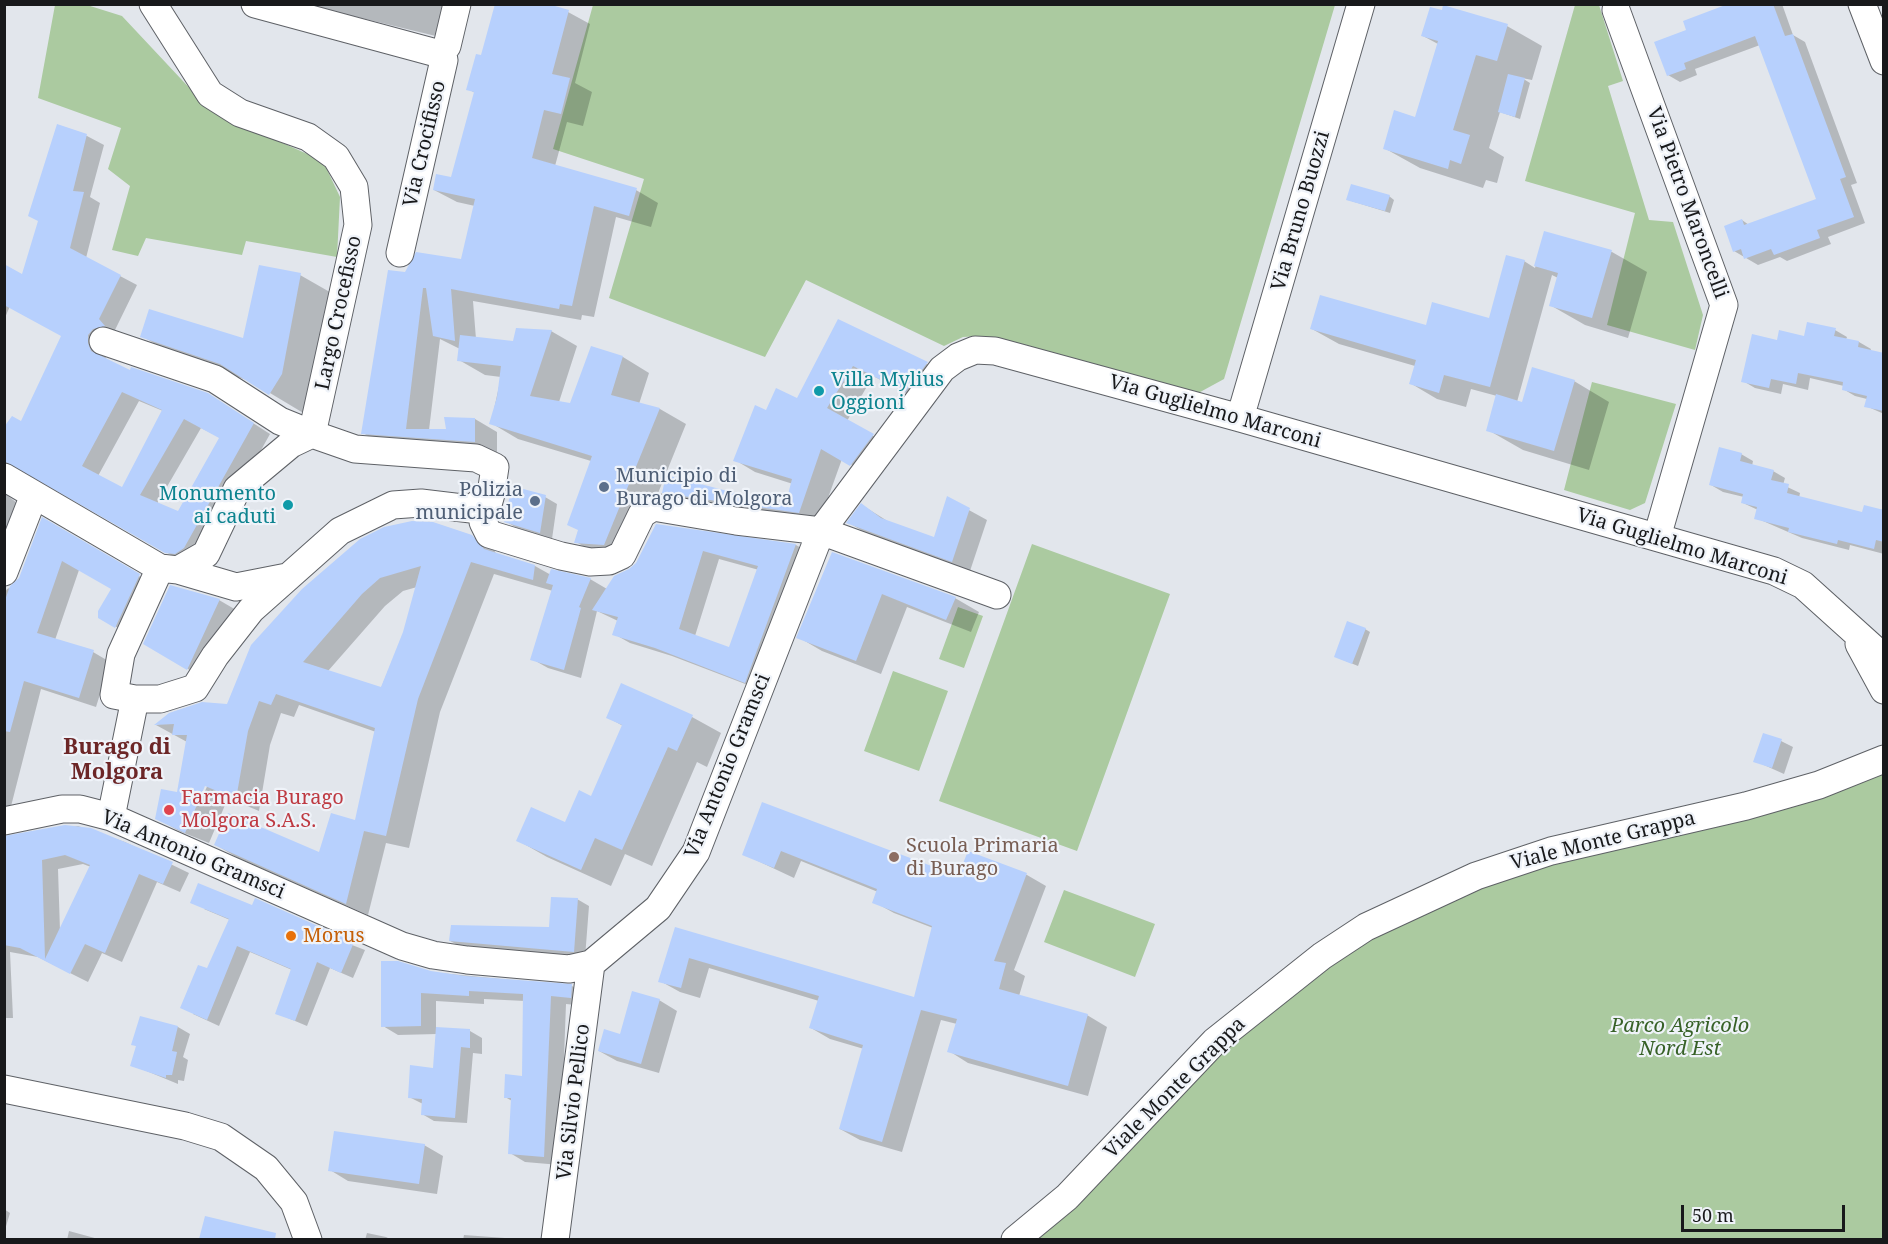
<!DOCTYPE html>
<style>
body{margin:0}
#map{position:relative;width:1888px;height:1244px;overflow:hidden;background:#e2e6ec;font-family:"Noto Serif",serif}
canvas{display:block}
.frame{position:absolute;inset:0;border:6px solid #18191b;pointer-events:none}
.scale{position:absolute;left:1681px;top:1205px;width:164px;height:27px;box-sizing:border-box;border:3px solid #18191b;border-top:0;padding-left:8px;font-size:18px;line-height:21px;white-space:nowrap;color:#18191b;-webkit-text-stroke:4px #eff3f9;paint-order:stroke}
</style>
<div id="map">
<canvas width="1888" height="1244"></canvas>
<div class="frame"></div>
<div class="scale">50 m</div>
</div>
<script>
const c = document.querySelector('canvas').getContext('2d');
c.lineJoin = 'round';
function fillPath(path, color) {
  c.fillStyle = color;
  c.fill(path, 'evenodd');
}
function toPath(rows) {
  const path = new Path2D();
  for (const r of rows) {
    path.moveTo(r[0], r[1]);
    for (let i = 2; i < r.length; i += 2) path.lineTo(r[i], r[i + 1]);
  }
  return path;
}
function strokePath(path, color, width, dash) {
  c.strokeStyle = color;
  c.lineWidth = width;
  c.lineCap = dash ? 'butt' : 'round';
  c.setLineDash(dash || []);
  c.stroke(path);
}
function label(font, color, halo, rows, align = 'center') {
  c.font = font + ' "Noto Serif",serif';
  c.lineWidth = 4.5;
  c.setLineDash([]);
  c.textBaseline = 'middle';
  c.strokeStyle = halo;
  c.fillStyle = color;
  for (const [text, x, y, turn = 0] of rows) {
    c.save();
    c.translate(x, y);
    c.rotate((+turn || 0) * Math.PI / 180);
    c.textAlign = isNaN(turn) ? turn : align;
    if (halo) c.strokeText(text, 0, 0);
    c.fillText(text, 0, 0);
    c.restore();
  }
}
const green = toPath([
 [55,5,87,5,122,16,211,111,323,161,340,197,337,257,246,241,242,255,146,238,138,256,112,250,130,186,108,169,121,128,38,98],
 [593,5,1335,5,1224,379,1191,397,980,336,963,337,944,346,806,280,765,357,609,298,644,179,553,149],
 [1575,5,1599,5,1623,81,1608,86,1649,220,1673,222,1703,315,1695,350,1607,325,1635,213,1525,181],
 [1592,382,1676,404,1645,503,1630,510,1564,490],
 [1032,544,1170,594,1077,851,939,801],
 [958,607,983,616,964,668,939,659],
 [893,671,948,691,919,771,864,751],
 [1883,774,1883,1239,1035,1240,1183,1088,1277,1002,1366,938,1498,878,1690,829,1762,816],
 [1064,890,1155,924,1135,977,1044,942]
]);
const shadow = toPath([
 [303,4,452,4,444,38],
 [1748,4,1782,4,1793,35,1805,42,1857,183,1851,185,1865,223,1828,237,1831,244,1787,261,1780,257,1758,265,1734,251,1742,220,1749,225,1818,199,1760,45,1695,69,1697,75,1680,82,1668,75],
 [568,12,590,24,575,83,592,92,583,126,567,122,555,166,636,190,658,203,651,227,616,217,594,317,582,315,581,320,473,301,476,339,514,343,551,331,577,346,559,402,571,404,592,348,623,357,649,373,639,404,660,409,686,424,631,560,602,557,576,542,591,461,518,439,491,423,501,377,485,375,459,360,460,349,440,339,429,430,448,431,475,419,497,432,497,454,385,446,363,433,405,274,462,261,475,206,457,202,434,190,452,178,475,93,468,89,482,57],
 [1507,26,1542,46,1532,80,1522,78,1530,83,1520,119,1500,112,1489,148,1504,157,1497,183,1486,180,1483,188,1420,168,1384,148,1416,119,1438,44,1423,36],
 [58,126,87,136,104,145,90,197,100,203,86,258,137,285,115,330,120,335,104,354,107,360,131,372,225,405,270,434,201,558,183,562,30,472,14,472,4,476,4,430,22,423,63,335,10,306,4,320,4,266,23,276,39,221],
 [139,401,163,411,123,489,98,476],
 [201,428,221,438,179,513,157,504],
 [1389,196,1394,200,1390,213,1348,200],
 [1545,232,1612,252,1647,272,1628,338,1585,325,1550,305,1558,278,1552,275,1517,402,1523,404,1574,381,1609,402,1589,470,1523,450,1488,430,1497,396,1471,389,1466,407,1437,399,1410,383,1415,366,1339,344,1312,329,1427,327,1490,320,1524,261,1535,268],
 [300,275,335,295,305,414,250,381,177,357,142,336,244,340],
 [839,321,947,374,926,403,873,376,847,421,893,447,871,476,842,459,819,523,684,504,664,492,786,507,793,484,755,472,735,460,766,412,798,400],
 [1835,330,1847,337,1846,340,1859,342,1871,349,1870,352,1884,356,1884,414,1866,406,1867,399,1855,396,1843,389,1844,386,1810,378,1808,390,1783,384,1781,394,1755,388,1743,381,1778,341],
 [1741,454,1753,461,1752,466,1773,471,1785,478,1783,485,1800,493,1799,498,1863,514,1881,511,1884,505,1884,554,1850,545,1849,550,1802,538,1756,518,1758,510,1743,503,1744,497,1723,492,1711,485],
 [4,493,25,509,4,576],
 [545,497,557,504,552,539,517,528,505,521],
 [947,498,987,520,970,571,866,533,849,523,862,505,889,522,935,539],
 [43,520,156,586,133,637,100,617,113,588,79,570,55,640,93,652,110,662,96,707,41,689,8,818,4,820,4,594,7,589,14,586,20,578],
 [657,525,796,545,811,554,761,690,672,656,630,643,614,634,618,621,597,611,581,678,548,668,532,659,553,591,494,574,440,712,409,848,386,843,368,915,238,858,216,845,320,854,356,822,376,732,299,705,294,717,281,713,270,745,259,811,228,798,209,843,179,831,156,818,178,793,187,742,156,725,228,706,303,590,471,536,494,550,497,555,535,566,551,575,590,579,607,589,637,563],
 [719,559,759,570,730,649,695,636],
 [417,587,404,632,381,688,328,671,385,606,403,591],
 [207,779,210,780,201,800,201,792],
 [832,554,955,598,979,612,971,632,907,607,881,674,822,651,798,637],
 [219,600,243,614,212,683,145,644],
 [1365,629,1370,632,1358,666,1336,657],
 [607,717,692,717,721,733,707,767,697,762,652,866,625,854,611,886,547,857,517,840,566,824,591,798,623,726],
 [1781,741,1793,747,1784,774,1755,761],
 [763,804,958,878,968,853,1027,875,1046,886,1014,970,1025,976,1019,996,1087,1015,1107,1027,1088,1096,968,1063,949,1051,957,1024,941,1020,902,1152,860,1140,840,1129,864,1049,830,1039,811,1028,819,1001,709,968,700,998,680,992,660,981,676,929,915,999,933,928,894,913,874,902,878,892,801,861,794,878,743,854],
 [78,826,125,842,189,873,180,892,157,882,122,962,102,953,88,982,38,957,10,952,13,1018,4,1018,4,837],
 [83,864,91,867,60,931,58,869],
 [577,899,589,906,585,958,462,947,450,941,550,929],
 [253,907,365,950,353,978,330,968,307,1026,276,1013,292,970,250,952,219,1026,193,1014,208,970,230,920,204,909],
 [430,972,572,986,587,995,586,1006,566,1004,560,1165,525,1162,510,1153,512,1101,505,1097,523,1078,525,1001,484,999,484,1004,436,1001,436,1028,470,1031,482,1038,482,1054,473,1053,467,1123,434,1121,422,1114,423,1104,409,1097,435,1070,437,1034,398,1035,383,1026],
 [659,1000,677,1011,659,1073,617,1061,599,1051,621,1035],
 [141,1017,178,1027,190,1034,183,1057,188,1060,184,1081,178,1080,178,1084,132,1065,138,1047,133,1044],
 [424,1145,443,1156,437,1194,348,1181,330,1170],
 [4,1209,10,1213,4,1233],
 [206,1218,248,1228,268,1240,201,1240],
 [69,1231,102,1240,67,1240],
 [367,1233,386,1237,392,1240,365,1240],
 [464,1235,505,1238,507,1240,463,1240]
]);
const building = toPath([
 [495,4,548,4,569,10,552,74,570,78,561,114,544,110,532,158,637,188,629,216,594,206,572,306,560,304,559,309,451,289,455,341,433,336,426,288,423,288,406,429,446,429,444,417,475,418,475,442,361,434,388,270,405,272,416,252,461,259,475,199,433,190,436,174,451,177,474,92,466,90,476,54,481,55],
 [1728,4,1773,4,1785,36,1793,34,1846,177,1840,179,1854,217,1817,230,1820,238,1774,255,1771,249,1744,259,1741,249,1733,252,1724,226,1742,219,1744,225,1816,199,1755,36,1684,63,1686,69,1667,76,1654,42,1686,30,1683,21],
 [1443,5,1508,24,1497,61,1476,55,1453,130,1470,135,1461,164,1450,160,1448,169,1383,149,1394,110,1415,117,1438,41,1421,36,1430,7,1442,10],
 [1508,74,1525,78,1515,117,1498,112],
 [57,124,87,134,73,191,84,192,70,248,121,275,99,319,105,326,93,329,88,335,88,343,91,351,130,370,131,367,208,393,254,423,184,548,175,554,165,553,4,461,4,427,12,416,21,421,61,336,4,305,4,264,22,274,38,221,28,216],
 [122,392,162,410,122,487,82,466],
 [184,419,219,438,178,511,140,495],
 [1351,184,1390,195,1385,211,1346,200],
 [1544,231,1612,250,1592,318,1549,306,1558,273,1534,266],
 [1506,255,1525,260,1490,387,1444,375,1439,393,1409,384,1416,360,1310,329,1320,295,1426,325,1432,302,1489,318],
 [259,265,301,273,282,374,269,395,220,364,140,337,149,309,243,338],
 [838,319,928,362,905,392,853,366,827,408,874,434,850,466,821,449,799,513,662,493,666,475,785,506,792,479,733,461,755,405,766,410,776,388,797,398],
 [1807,322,1836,328,1834,336,1859,341,1858,347,1884,353,1884,411,1864,407,1867,396,1842,390,1843,382,1798,373,1796,384,1771,379,1769,388,1741,382,1752,334,1777,340,1779,330,1804,336],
 [516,328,552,330,530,396,570,403,591,346,623,356,611,395,660,408,604,545,574,543,578,530,567,525,592,456,489,424,497,397,501,366,457,361,460,335,513,341],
 [1532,367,1575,380,1554,451,1486,431,1496,394,1522,402],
 [1719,447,1742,453,1740,461,1774,470,1771,480,1789,484,1787,493,1862,512,1864,505,1884,510,1884,542,1876,540,1874,549,1838,540,1837,544,1788,532,1789,528,1754,519,1757,507,1741,503,1743,494,1709,485],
 [512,486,546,495,540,533,504,522],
 [947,496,970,508,952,562,846,523,861,503,881,518,934,537],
 [42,517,140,574,115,628,98,618,98,611,111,589,62,561,37,633,94,650,79,698,24,681,10,732,4,731,4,603,10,586,19,578],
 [412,521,433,522,472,535,484,549,535,565,533,580,471,562,418,699,386,836,364,831,346,904,214,845,228,813,319,852,331,813,355,820,375,728,276,694,271,705,259,701,248,731,236,799,205,786,185,833,155,819,161,789,177,792,187,735,172,735,174,724,154,725,169,713,202,702,227,704,251,645,302,589,360,539,384,527],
 [421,566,403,632,381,687,303,662,362,594,380,578],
 [656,524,796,544,745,683,655,648,612,635,618,617,592,610,614,576,629,569,636,563],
 [703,551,758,566,729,647,679,629],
 [832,552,956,597,946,620,882,594,856,661,796,638],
 [551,569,591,578,579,607,581,608,564,670,530,660,553,585,546,583],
 [170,585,220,599,187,670,143,644],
 [1347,621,1366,628,1352,664,1334,657],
 [621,683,693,715,677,751,668,747,622,850,595,838,581,870,516,841,531,807,565,822,579,790,591,796,622,725,606,718],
 [1763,733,1782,739,1772,768,1753,762],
 [762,802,958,876,968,851,1027,873,994,961,1006,963,999,989,1088,1014,1068,1086,947,1052,957,1019,921,1010,882,1142,839,1129,863,1045,809,1028,819,996,689,958,681,988,658,982,675,927,914,997,932,926,872,903,877,889,781,851,774,868,742,855],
 [65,825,91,828,173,862,163,884,139,874,105,953,85,944,70,974,20,948,4,945,4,836],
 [65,855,90,865,45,959,42,860],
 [198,883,252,905,255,898,354,942,341,973,317,962,295,1021,275,1014,291,969,237,946,207,1020,180,1008,198,965,207,968,229,919,190,903],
 [551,897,578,898,574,952,449,941,451,925,549,927],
 [381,961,398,961,431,971,465,976,572,984,571,998,551,996,544,1157,508,1154,511,1098,504,1098,505,1074,522,1076,523,994,469,991,469,996,421,993,421,1026,381,1027],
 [632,991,660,999,641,1064,598,1051,604,1029,620,1034],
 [140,1016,178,1026,172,1051,177,1052,172,1075,166,1075,166,1078,130,1066,136,1046,131,1045],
 [436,1027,470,1029,470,1048,461,1047,455,1118,421,1115,422,1099,408,1098,410,1065,433,1068],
 [334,1131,425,1144,419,1184,328,1171],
 [205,1216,276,1233,275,1239,199,1239]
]);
const minor = toPath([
 [255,4,440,54],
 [1862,4,1884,61],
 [1616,10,1724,305,1657,537],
 [440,54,447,46,457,4],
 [400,253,444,60,440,54],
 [103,341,215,379,280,421,312,434,358,225,354,187,336,157,308,137,240,113,210,94,153,4],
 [1240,418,1361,4],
 [4,477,160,568,178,570,236,587,287,577],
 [160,568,121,654,114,695,135,699,160,699,195,688,215,656,251,610,340,531,393,505,421,503,471,509,491,494],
 [178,570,206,554,237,489,291,444,312,434,355,449,476,458,495,467,491,494,483,522,489,534,561,556,590,562,609,561,622,555,642,514,653,507,736,521,821,531,997,595],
 [4,572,34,495],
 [1859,644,1884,690],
 [111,817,135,699],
 [4,821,62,809,80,809,111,817,402,946,433,955,467,960,569,969,591,964,658,908,696,852,821,531,942,369,958,357,975,350,995,351,1240,418,1774,571,1803,585,1884,658],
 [4,1089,185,1126,221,1137,266,1168,294,1202,308,1240],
 [555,1240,591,964],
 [1015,1240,1067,1197,1215,1041,1322,956,1366,927,1476,876,1551,851,1746,806,1819,785,1884,759]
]);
const markers = [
 [819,391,6,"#0f9aa8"],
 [604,487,6,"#5c6f8a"],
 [535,501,6,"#5c6f8a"],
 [288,505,6,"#0f9aa8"],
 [169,810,6,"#e0444e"],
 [894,857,6,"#8d6e63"],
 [291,936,6,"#e8710a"]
];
const streetNames = [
 ["Via Crocifisso",425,144,-77],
 ["Via Pietro Maroncelli",1687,203,70],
 ["Via Bruno Buozzi",1301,211,-74],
 ["Largo Crocefisso",339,313,-78],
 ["Via Guglielmo Marconi",1215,412,16],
 ["Via Guglielmo Marconi",1682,547,17],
 ["Via Antonio Gramsci",728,766,-68],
 ["Viale Monte Grappa",1603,841,-14],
 ["Via Antonio Gramsci",193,855,23],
 ["Viale Monte Grappa",1175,1088,-45],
 ["Via Silvio Pellico",574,1102,-83]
];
const cultureNames = [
 ["Villa Mylius",831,380],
 ["Oggioni",831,403],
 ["Monumento",276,494,"right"],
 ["ai caduti",276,517,"right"]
];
const serviceNames = [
 ["Municipio di",616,476],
 ["Burago di Molgora",616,499],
 ["Polizia",523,490,"right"],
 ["municipale",523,513,"right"]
];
const healthNames = [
 ["Farmacia Burago",181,798],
 ["Molgora S.A.S.",181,821]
];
const educationNames = [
 ["Scuola Primaria",906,846],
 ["di Burago",906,869]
];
const foodNames = [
 ["Morus",303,936]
];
const parkNames = [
 ["Parco Agricolo",1680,1026],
 ["Nord Est",1680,1049]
];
const quarterNames = [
 ["Burago di",117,748],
 ["Molgora",117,773]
];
fillPath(green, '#abcaa0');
fillPath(shadow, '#0003');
fillPath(building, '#b7d0fd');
strokePath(minor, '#5e6166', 29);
strokePath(minor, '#fff', 27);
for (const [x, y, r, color] of markers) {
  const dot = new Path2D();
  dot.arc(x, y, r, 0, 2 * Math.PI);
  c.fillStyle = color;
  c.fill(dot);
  strokePath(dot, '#eff3f9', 2);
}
label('20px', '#18191b', '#eff3f9', streetNames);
label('20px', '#0d838f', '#eff3f9', cultureNames, 'left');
label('20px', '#4e5e75', '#eff3f9', serviceNames, 'left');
label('20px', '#be3a42', '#eff3f9', healthNames, 'left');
label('20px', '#785e54', '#eff3f9', educationNames, 'left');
label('20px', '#c56008', '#eff3f9', foodNames, 'left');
label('italic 20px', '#376127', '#eff3f9', parkNames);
label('bold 22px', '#6c2627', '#eff3f9', quarterNames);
</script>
